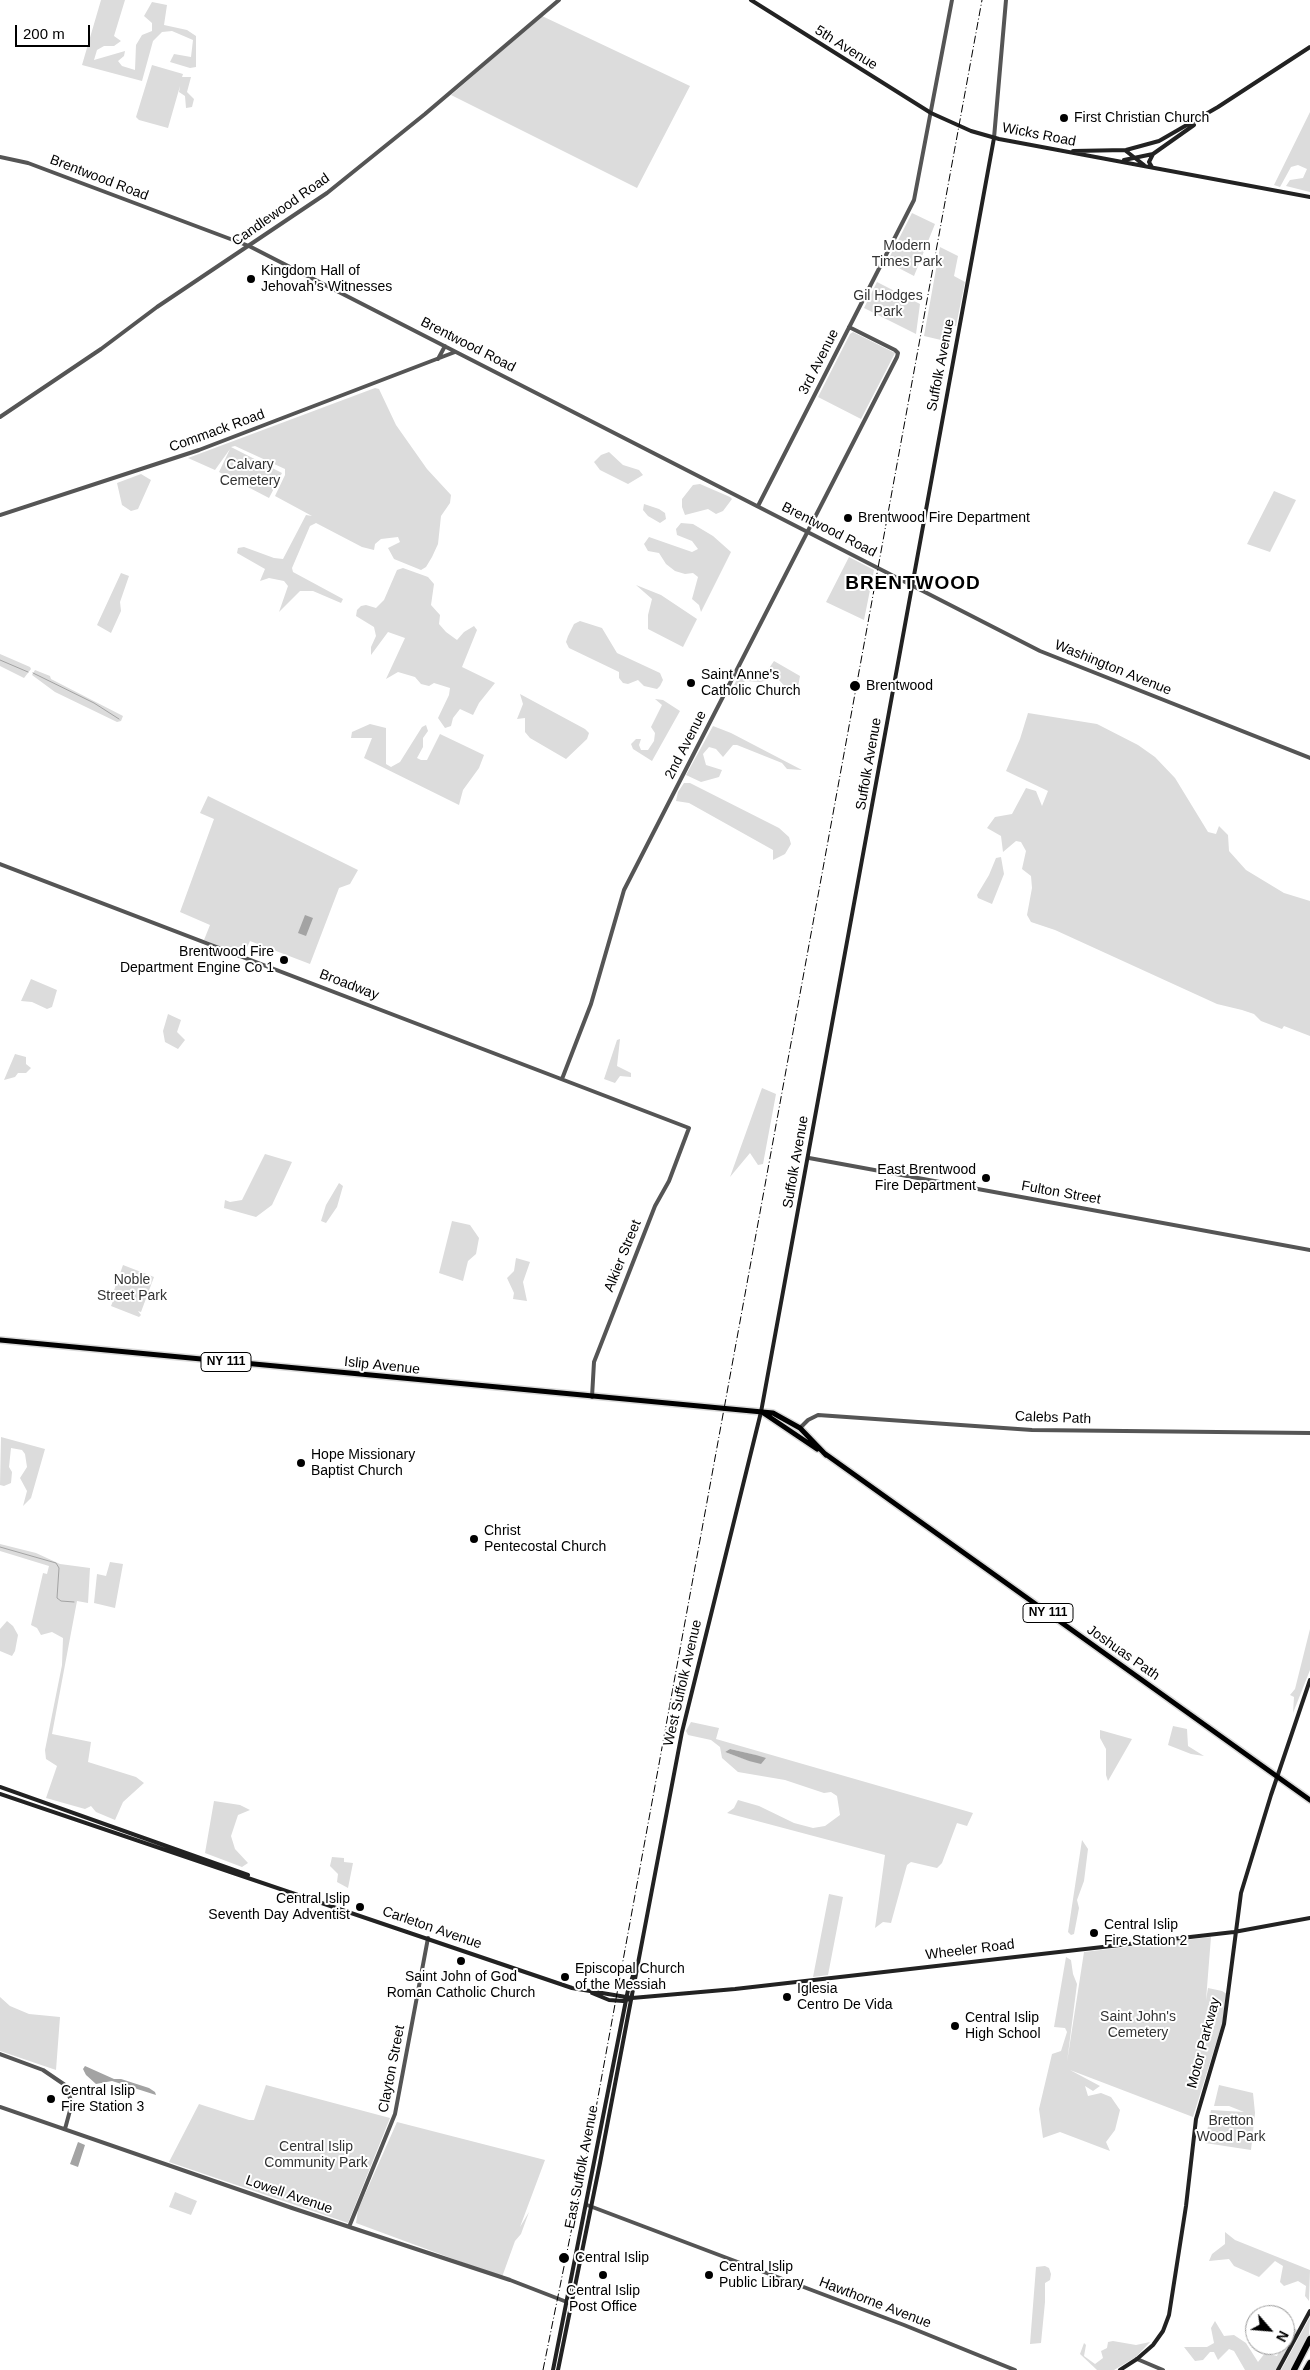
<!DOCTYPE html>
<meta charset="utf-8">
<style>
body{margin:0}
#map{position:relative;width:1310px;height:2370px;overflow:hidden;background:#fff;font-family:Arial,sans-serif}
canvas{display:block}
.north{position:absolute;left:1245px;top:2305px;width:50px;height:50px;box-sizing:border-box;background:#fff;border:1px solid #999;border-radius:50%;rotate:117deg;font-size:14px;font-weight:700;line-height:20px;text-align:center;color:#000}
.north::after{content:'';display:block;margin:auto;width:18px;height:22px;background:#000;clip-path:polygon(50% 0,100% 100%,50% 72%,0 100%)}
.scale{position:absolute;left:15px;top:25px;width:75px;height:22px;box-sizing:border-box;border:2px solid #000;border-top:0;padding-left:6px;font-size:15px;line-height:18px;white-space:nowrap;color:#000;-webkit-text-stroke:4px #fff;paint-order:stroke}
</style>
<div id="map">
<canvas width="1310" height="2370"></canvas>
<div class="north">N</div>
<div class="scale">200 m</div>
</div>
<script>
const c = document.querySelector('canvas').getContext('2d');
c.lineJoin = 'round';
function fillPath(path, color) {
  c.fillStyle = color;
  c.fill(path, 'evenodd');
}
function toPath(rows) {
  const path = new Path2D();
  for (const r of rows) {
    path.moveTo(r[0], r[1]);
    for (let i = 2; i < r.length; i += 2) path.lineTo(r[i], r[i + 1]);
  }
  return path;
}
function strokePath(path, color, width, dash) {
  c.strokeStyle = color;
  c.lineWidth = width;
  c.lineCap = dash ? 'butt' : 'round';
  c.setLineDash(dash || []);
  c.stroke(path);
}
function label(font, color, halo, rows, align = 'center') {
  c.font = font + ' Arial,sans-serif';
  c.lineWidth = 4;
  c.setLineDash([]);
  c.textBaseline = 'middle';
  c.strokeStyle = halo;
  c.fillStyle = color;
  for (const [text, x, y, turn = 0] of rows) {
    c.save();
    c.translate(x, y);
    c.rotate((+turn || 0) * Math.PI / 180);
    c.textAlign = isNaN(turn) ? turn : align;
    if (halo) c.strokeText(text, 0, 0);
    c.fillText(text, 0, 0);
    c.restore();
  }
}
const green = toPath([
 [101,0,125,0,114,36,121,41,114,46,104,46,97,50,94,60,125,51,124,56,118,61,122,66,135,70,136,45,142,35,152,31,152,23,144,16,152,2,167,5,164,25,187,30,196,36,196,67,190,68,170,62,174,54,191,57,193,40,172,31,162,32,153,41,142,81,82,65],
 [542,16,690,86,637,188,451,95],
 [152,65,183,74,182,77,191,77,187,92,194,99,192,107,186,108,185,96,179,92,180,86,168,128,139,120,136,117],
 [1310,112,1310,192,1286,186,1290,180,1303,178,1307,169,1298,165,1291,167,1280,187,1274,185],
 [912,213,935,224,914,276,887,262],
 [940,247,958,256,954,276,965,282,956,326,944,324,941,340,924,336],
 [877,282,920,304,916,334,864,308],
 [853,332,895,353,861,419,818,397,850,334],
 [375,388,379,389,396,425,427,469,451,495,450,503,441,516,438,544,432,557,426,567,421,570,394,559,388,548,400,542,398,537,381,539,375,544,374,550,362,547,316,523,310,526,292,568,293,572,343,599,341,603,313,591,300,591,279,612,288,586,284,581,269,578,260,581,265,569,237,553,238,548,244,547,274,558,283,559,306,515,312,516,275,496,285,475,285,469,235,446,231,447,282,473,269,498,219,472,230,449,215,470,188,458],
 [609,452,623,465,639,470,643,475,628,484,600,470,594,462,601,455],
 [141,474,151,480,138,509,131,511,122,505,117,483],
 [700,484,730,497,732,499,723,511,716,514,708,509,685,515,682,507,682,499,693,485],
 [1274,491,1296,500,1270,552,1247,544],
 [644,504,659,509,665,513,666,519,660,523,648,516,643,510],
 [681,523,693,524,713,536,731,552,701,612,699,605,692,599,698,577,693,573,685,574,675,571,666,564,659,553,648,551,644,544,649,537,692,552,698,549,692,541,677,535,676,529],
 [849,557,874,570,864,620,826,602],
 [403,568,428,577,434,584,431,605,440,615,439,624,446,632,457,640,464,632,474,626,477,630,462,667,495,683,479,703,473,715,460,709,453,718,451,726,445,728,438,718,449,695,450,688,434,683,429,686,421,684,415,677,398,672,386,679,405,638,388,632,371,655,371,647,376,636,374,627,356,616,357,610,361,606,366,605,376,608,384,600,397,570],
 [121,573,129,576,120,602,121,611,111,633,97,625],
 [636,585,661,595,697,619,683,647,648,629,648,615,652,599],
 [580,621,602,628,617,653,660,673,663,680,660,686,657,689,644,686,638,680,628,684,623,683,619,678,619,672,569,648,566,642,568,636,574,624],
 [0,654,30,667,31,669,24,678,0,666],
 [774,661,800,676,796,698,778,679,772,678,761,682,745,681,731,692,741,670,758,678,765,674],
 [35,670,50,676,51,679,123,716,121,721,117,722,55,692,32,675],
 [520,694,585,729,589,733,587,739,566,759,530,738,525,732,525,718,517,719,523,704],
 [655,699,663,700,680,711,652,761,633,749,631,744,636,739,641,739,639,745,641,750,648,750,654,741,655,733,651,727,662,705],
 [1028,713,1097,724,1138,745,1155,757,1175,778,1208,832,1216,834,1219,826,1228,835,1229,851,1246,870,1284,893,1310,901,1310,1036,1284,1026,1282,1029,1261,1021,1254,1014,1242,1010,1217,1004,1055,930,1031,922,1027,915,1032,888,1031,876,1022,869,1026,851,1021,842,1016,841,1003,852,1001,836,987,828,995,817,1012,814,1026,788,1036,791,1042,806,1048,791,1006,771,1020,739],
 [370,724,386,728,386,764,391,767,400,762,422,727,426,725,428,731,423,738,423,747,417,758,421,760,427,760,440,734,484,755,479,768,463,790,459,805,364,758,372,738,351,738,352,732],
 [713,726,731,733,802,770,787,769,782,763,737,745,733,745,723,757,716,749,709,747,703,754,706,765,722,770,719,777,701,782,686,775],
 [684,783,690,783,779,828,789,837,791,844,785,854,773,860,773,850,689,803,676,801,678,792],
 [208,796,358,870,350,884,339,888,310,964,250,941,243,956,204,940,210,925,180,912,214,819,200,813],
 [1001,857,1004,874,992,904,978,898,977,895,989,875,996,858],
 [31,979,57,990,52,1007,47,1009,32,1002,21,1001],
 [168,1014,181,1020,177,1032,185,1040,178,1049,165,1042,163,1031],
 [620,1039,617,1066,631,1073,631,1077,620,1076,615,1083,604,1079,617,1040],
 [15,1054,26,1057,26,1064,31,1068,26,1073,18,1073,15,1077,4,1080],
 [762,1088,776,1094,763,1164,758,1165,750,1153,730,1177],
 [265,1154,292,1162,272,1205,256,1217,224,1208,225,1200,230,1202,242,1200],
 [339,1183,343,1186,337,1207,326,1223,321,1221,326,1205],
 [452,1221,470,1225,479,1238,476,1254,468,1261,463,1281,439,1273],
 [516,1258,530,1262,523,1282,527,1301,513,1299,514,1293,507,1278,514,1271],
 [123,1265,154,1277,141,1312,138,1311,141,1315,139,1317,111,1306,113,1301,111,1299],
 [1,1437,45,1449,31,1498,23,1506,27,1491,20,1478,27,1467,25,1454,22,1450,11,1448,9,1467,12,1472,11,1483,4,1486,0,1485],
 [0,1544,36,1553,60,1564,90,1568,88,1603,77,1601,52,1734,91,1742,88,1762,136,1777,144,1783,123,1802,115,1820,96,1812,91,1806,85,1809,46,1798,57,1766,46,1759,45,1750,62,1665,63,1638,52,1632,41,1635,37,1628,31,1625,43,1573,47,1574,49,1566,0,1551],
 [110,1562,123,1564,115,1608,94,1603,97,1574,106,1576],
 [7,1621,13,1626,18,1635,15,1651,12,1656,0,1651,0,1629],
 [1310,1629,1310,1670,1293,1713,1294,1697,1290,1695,1295,1689],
 [691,1722,719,1728,716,1739,973,1813,967,1826,957,1823,942,1863,937,1868,911,1862,907,1865,891,1923,883,1922,875,1928,885,1855,727,1813,734,1808,738,1800,759,1806,794,1823,813,1828,825,1826,840,1815,837,1796,831,1792,824,1793,785,1780,738,1772,722,1758,720,1747,711,1740,688,1735,686,1731],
 [730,1749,755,1755,766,1759,750,1761,725,1752],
 [1173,1726,1187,1729,1188,1746,1204,1756,1191,1754,1168,1745],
 [1100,1730,1132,1739,1108,1781,1106,1775,1106,1749,1100,1738],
 [214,1801,240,1805,250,1810,238,1815,231,1836,235,1849,248,1863,242,1867,205,1853],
 [1082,1840,1088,1849,1084,1881,1077,1900,1079,1908,1074,1934,1071,1935,1068,1932],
 [332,1857,344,1858,344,1862,353,1863,348,1888,337,1882,338,1874,330,1866],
 [829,1894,843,1897,828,1975,813,1977],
 [1211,1937,1206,2000,1208,1988,1222,1991,1227,1994,1222,2024,1193,2117,1070,2070,1100,2086,1093,2091,1085,2086,1088,2096,1101,2093,1111,2097,1120,2110,1115,2130,1106,2142,1110,2151,1060,2132,1043,2138,1039,2109,1052,2054,1061,2051,1067,2032,1065,2028,1054,2027,1066,1957,1071,1960,1073,1974,1077,1984,1067,2062,1084,1952],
 [0,1997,10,2006,29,2014,60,2017,56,2070,0,2051],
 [266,2085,390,2118,348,2223,169,2162,199,2104,249,2120,254,2120],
 [1219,2085,1253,2093,1255,2113,1251,2150,1205,2143,1211,2110,1244,2112,1229,2106,1214,2106],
 [397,2122,545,2160,520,2227,529,2212,521,2234,515,2241,502,2277,356,2223,358,2210],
 [175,2192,197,2201,191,2215,169,2207],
 [1225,2232,1235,2240,1310,2270,1309,2301,1305,2296,1306,2286,1298,2281,1284,2286,1280,2282,1283,2266,1275,2261,1259,2277,1234,2266,1229,2259,1209,2261,1212,2254,1225,2244],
 [1045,2266,1049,2268,1051,2274,1050,2280,1045,2283,1045,2302,1041,2343,1030,2344,1036,2267],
 [1310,2317,1309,2336,1290,2370,1281,2370],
 [1215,2321,1224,2336,1234,2335,1246,2343,1258,2362,1265,2353,1277,2356,1281,2345,1285,2345,1285,2337,1290,2326,1297,2330,1276,2370,1245,2370,1234,2351,1229,2349,1218,2360,1214,2352,1210,2352,1203,2360,1195,2361,1184,2347,1207,2347,1214,2343,1211,2328],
 [1113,2341,1136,2345,1150,2342,1136,2357,1114,2370,1097,2370,1080,2354,1084,2343,1086,2345,1084,2356,1095,2364,1103,2358,1101,2351,1107,2348,1108,2342]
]);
const water = toPath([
 [305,915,313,918,306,936,298,933],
 [730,1749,756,1755,766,1758,761,1764,749,1761,725,1752],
 [85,2066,114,2079,121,2079,149,2088,155,2092,156,2095,112,2081,96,2084,86,2075,83,2069],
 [78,2142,85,2145,78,2167,70,2164]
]);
const stream = toPath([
 [0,660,28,672],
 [33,673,94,703,119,719],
 [0,1547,56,1563,59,1568,57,1598,61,1601,74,1602]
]);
const tertiary = toPath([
 [994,138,1006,0],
 [0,157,28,163,249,246,1040,651,1310,758],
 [438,359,445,346],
 [0,417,101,349,157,307,327,193,425,114,559,0],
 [758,506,914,200,952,0],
 [0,515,199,450,455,352],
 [0,864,689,1128,669,1181,655,1206,594,1362,592,1397],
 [562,1079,591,1004,624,890,897,357,898,353,895,350,849,327],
 [809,1158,1310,1250],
 [800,1428,808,1420,818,1415,1032,1430,1310,1433],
 [0,2054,43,2070,65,2085,72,2103,65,2129],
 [0,2107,292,2208,510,2280,572,2304],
 [587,2205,904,2325,1015,2370],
 [349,2227,395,2114,428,1938],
 [1137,2359,1163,2370]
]);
const secondary = toPath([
 [751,0,931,113,971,131,999,139,1310,197],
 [1073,151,1126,150,1159,141,1218,107,1310,47],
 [1126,151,1144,165],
 [1124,160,1153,154,1194,125],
 [1152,167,1149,162,1153,154],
 [0,1787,248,1875],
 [0,1794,572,1988,632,1998],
 [592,1993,609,2000,623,2001,632,1998,735,1989,1234,1932,1310,1918],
 [553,2370,628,1990,637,1964],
 [558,2370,600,2163,682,1732,761,1412,994,138],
 [1120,2370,1137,2359,1153,2345,1163,2331,1169,2315,1186,2206,1196,2119,1224,2024,1241,1893,1271,1795,1310,1680],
 [1278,2370,1310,2311]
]);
const primary = toPath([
 [0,1340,773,1413,800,1428,826,1455],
 [762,1412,817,1449],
 [824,1453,1310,1800]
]);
const motorway = toPath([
 [1294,2370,1310,2339],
 [1306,2370,1310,2363]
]);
const rail = toPath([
 [543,2370,594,2119,982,0]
]);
const markers = [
 [1064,118,5,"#000"],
 [251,279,5,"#000"],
 [848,518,5,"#000"],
 [691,683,5,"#000"],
 [855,686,6,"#000"],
 [284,960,5,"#000"],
 [986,1178,5,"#000"],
 [301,1463,5,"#000"],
 [474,1539,5,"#000"],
 [360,1907,5,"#000"],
 [1094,1933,5,"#000"],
 [461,1961,5,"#000"],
 [565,1977,5,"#000"],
 [787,1997,5,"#000"],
 [955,2026,5,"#000"],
 [51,2099,5,"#000"],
 [564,2258,6,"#000"],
 [603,2275,5,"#000"],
 [709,2275,5,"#000"]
];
const shields = [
 [226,1362,50],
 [1048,1613,50]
];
const shieldNames = [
 ["NY 111",226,1362],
 ["NY 111",1048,1613]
];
const streetNames = [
 ["5th Avenue",846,48,32],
 ["Wicks Road",1039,135,11],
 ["Brentwood Road",99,178,21],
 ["Candlewood Road",281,210,-35],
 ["Brentwood Road",468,345,27],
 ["3rd Avenue",819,362,-63],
 ["Suffolk Avenue",941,365,-79],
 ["Commack Road",217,431,-20],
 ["Brentwood Road",829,530,27],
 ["Washington Avenue",1113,668,22],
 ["2nd Avenue",686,745,-63],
 ["Suffolk Avenue",869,764,-80],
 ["Broadway",349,985,21],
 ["Suffolk Avenue",796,1162,-80],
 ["Fulton Street",1061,1193,10],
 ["Alkier Street",623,1256,-68],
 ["Islip Avenue",382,1366,6],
 ["Calebs Path",1053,1418,2],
 ["Joshuas Path",1123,1653,35],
 ["West Suffolk Avenue",683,1683,-77],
 ["Carleton Avenue",432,1928,19],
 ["Wheeler Road",970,1950,-7],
 ["Motor Parkway",1204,2043,-75],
 ["Clayton Street",392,2069,-79],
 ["East Suffolk Avenue",582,2167,-79],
 ["Lowell Avenue",289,2195,19],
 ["Hawthorne Avenue",875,2303,21]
];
const poiNames = [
 ["First Christian Church",1074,118],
 ["Kingdom Hall of",261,271],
 ["Jehovah’s Witnesses",261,287],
 ["Brentwood Fire Department",858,518],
 ["Saint Anne's",701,675],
 ["Catholic Church",701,691],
 ["Brentwood",866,686],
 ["Brentwood Fire",274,952,"right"],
 ["Department Engine Co 1",274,968,"right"],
 ["East Brentwood",976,1170,"right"],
 ["Fire Department",976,1186,"right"],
 ["Hope Missionary",311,1455],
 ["Baptist Church",311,1471],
 ["Christ",484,1531],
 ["Pentecostal Church",484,1547],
 ["Central Islip",350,1899,"right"],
 ["Seventh Day Adventist",350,1915,"right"],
 ["Central Islip",1104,1925],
 ["Fire Station 2",1104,1941],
 ["Episcopal Church",575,1969],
 ["of the Messiah",575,1985],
 ["Saint John of God",461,1977,"center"],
 ["Roman Catholic Church",461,1993,"center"],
 ["Iglesia",797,1989],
 ["Centro De Vida",797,2005],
 ["Central Islip",965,2018],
 ["High School",965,2034],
 ["Central Islip",61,2091],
 ["Fire Station 3",61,2107],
 ["Central Islip",575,2258],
 ["Central Islip",719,2267],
 ["Public Library",719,2283],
 ["Central Islip",603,2291,"center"],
 ["Post Office",603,2307,"center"]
];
const parkNames = [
 ["Modern",907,246],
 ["Times Park",907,262],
 ["Gil Hodges",888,296],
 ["Park",888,312],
 ["Calvary",250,465],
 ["Cemetery",250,481],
 ["Noble",132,1280],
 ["Street Park",132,1296],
 ["Saint John's",1138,2017],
 ["Cemetery",1138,2033],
 ["Bretton",1231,2121],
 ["Wood Park",1231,2137],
 ["Central Islip",316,2147],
 ["Community Park",316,2163]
];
const districtNames = [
 ["BRENTWOOD",913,584]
];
fillPath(green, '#dcdcdc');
fillPath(water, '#a3a3a3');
strokePath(stream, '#a3a3a3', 1);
strokePath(primary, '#dbdbdb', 8);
strokePath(motorway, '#dbdbdb', 9);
strokePath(tertiary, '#555', 4);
strokePath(secondary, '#222', 4);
strokePath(primary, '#000', 5);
strokePath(motorway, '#000', 6);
strokePath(rail, '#000', 1, [8, 2.5, 1, 2.5]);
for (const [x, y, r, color] of markers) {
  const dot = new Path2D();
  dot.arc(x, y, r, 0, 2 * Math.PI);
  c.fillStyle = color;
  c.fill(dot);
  strokePath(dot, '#fff', 2);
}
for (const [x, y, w] of shields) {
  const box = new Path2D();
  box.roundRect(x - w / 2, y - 9.5, w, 19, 4);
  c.fillStyle = '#fff';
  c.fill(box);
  strokePath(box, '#000', 1);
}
label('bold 12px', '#000', null, shieldNames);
label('14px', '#000', '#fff', streetNames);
label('14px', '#000', '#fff', poiNames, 'left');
label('14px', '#333', '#fff', parkNames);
c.letterSpacing = '1px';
label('bold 19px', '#000', '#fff', districtNames);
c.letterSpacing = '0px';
</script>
